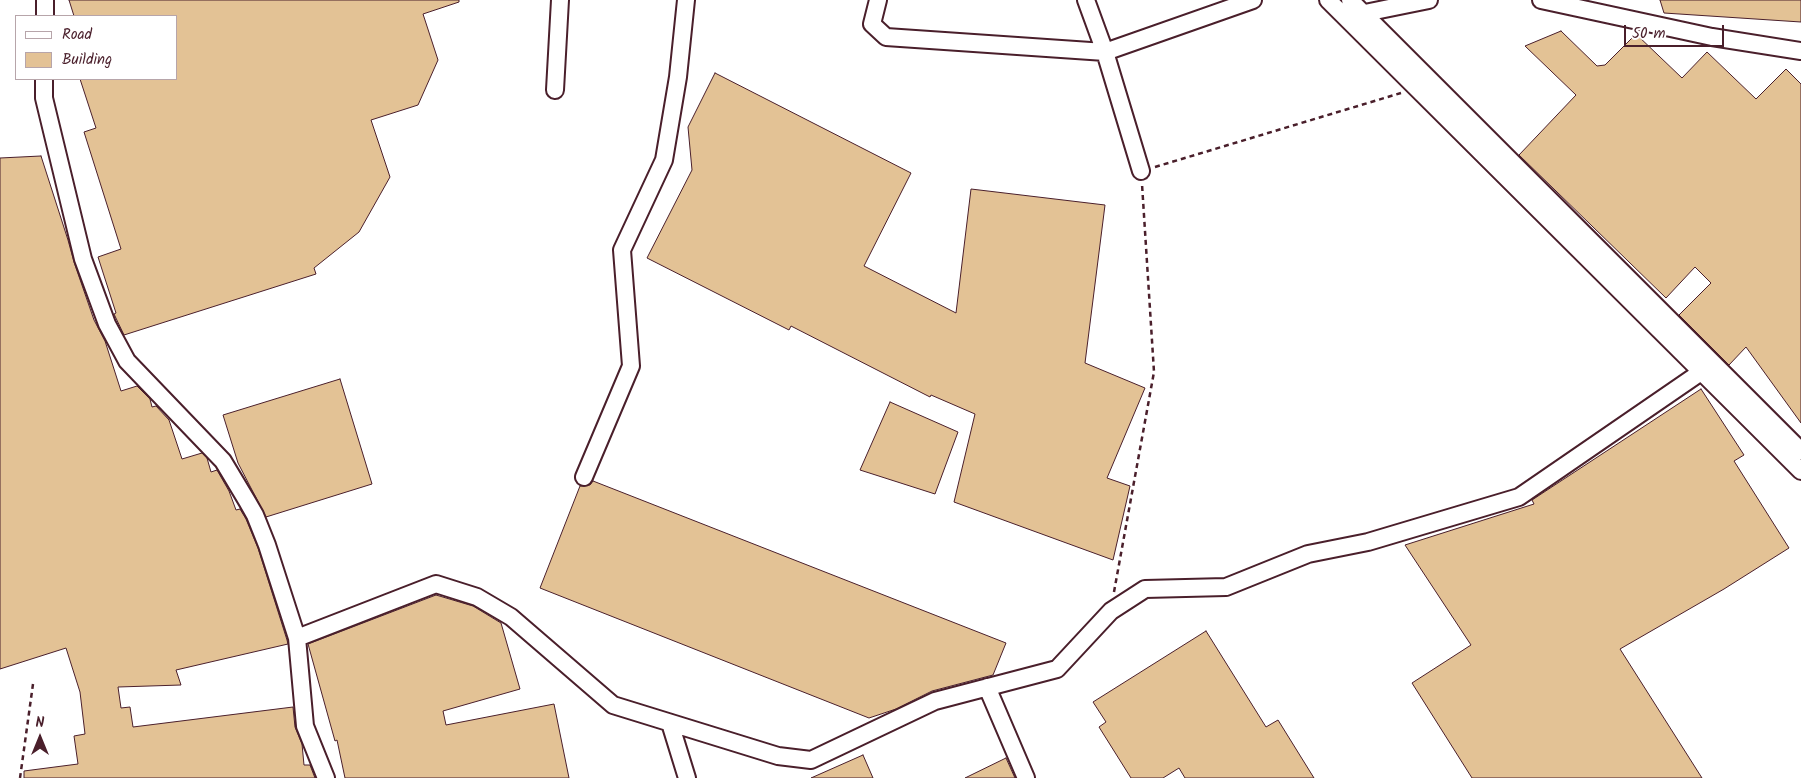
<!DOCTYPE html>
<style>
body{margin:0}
#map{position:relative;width:1801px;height:778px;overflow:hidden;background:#fff;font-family:Kalam,sans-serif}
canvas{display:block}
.legend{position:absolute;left:15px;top:15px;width:162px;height:65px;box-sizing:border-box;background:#fff;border:1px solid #b7a5aa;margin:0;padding:6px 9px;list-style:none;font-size:15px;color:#4a1f2b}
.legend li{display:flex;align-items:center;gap:10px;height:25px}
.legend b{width:25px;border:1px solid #b7a5aa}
.north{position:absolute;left:15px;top:713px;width:50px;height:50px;-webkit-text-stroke:4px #fff;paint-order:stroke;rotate:0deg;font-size:14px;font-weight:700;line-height:20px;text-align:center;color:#4a1f2b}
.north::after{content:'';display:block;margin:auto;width:18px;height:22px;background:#4a1f2b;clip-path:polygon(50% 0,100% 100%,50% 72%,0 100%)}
.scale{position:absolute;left:1624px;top:25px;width:100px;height:22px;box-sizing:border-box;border:2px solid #4a1f2b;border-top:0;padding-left:6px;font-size:15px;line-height:18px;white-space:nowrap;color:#4a1f2b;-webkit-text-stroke:4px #fff;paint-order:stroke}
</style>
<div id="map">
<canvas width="1801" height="778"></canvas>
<ul class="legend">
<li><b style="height:6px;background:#fff"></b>Road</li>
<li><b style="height:14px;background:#e3c295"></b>Building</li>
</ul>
<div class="north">N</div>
<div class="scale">50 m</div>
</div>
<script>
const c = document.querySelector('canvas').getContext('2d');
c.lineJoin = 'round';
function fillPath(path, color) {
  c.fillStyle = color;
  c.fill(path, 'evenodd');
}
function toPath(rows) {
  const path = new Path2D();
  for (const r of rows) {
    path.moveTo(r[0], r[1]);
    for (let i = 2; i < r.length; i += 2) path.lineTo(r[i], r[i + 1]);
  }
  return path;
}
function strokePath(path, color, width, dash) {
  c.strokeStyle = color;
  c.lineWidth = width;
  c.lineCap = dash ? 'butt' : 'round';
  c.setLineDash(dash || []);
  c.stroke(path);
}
const building = toPath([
 [69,0,459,0,459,2,423,14,438,60,418,105,371,120,390,177,359,232,314,268,316,274,124,335,114,314,116,313,98,257,121,249,84,132,96,128,80,79,176,79,176,16,74,16,69,0],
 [1660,0,1801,0,1801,22,1664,13,1660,0],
 [1561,31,1597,66,1605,65,1636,34,1682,78,1707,52,1756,99,1786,69,1801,84,1801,423,1746,347,1729,365,1679,315,1711,283,1695,267,1666,298,1519,155,1576,95,1525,46,1561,31],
 [715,73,911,173,864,266,956,313,971,189,1105,205,1085,363,1145,388,1107,478,1130,486,1113,560,954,502,975,414,931,395,930,397,791,326,789,330,647,258,692,170,688,127,715,73],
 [41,156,68,240,74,262,94,320,105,341,121,391,137,386,150,399,152,407,156,406,169,420,182,459,202,453,207,458,211,472,217,470,229,491,236,510,240,509,246,519,258,548,287,640,288,644,176,670,181,685,118,687,121,708,130,707,133,727,293,707,295,727,302,744,304,765,310,765,315,778,24,778,24,771,78,764,74,736,85,734,80,692,66,648,0,669,0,158,41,156],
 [340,379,372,484,266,517,238,463,223,415,340,379],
 [1701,389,1744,455,1734,461,1789,548,1724,589,1620,649,1702,778,1472,778,1412,683,1471,645,1405,545,1534,504,1532,500,1701,389],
 [890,402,958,432,935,494,860,470,890,402],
 [593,481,1006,643,993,675,932,691,896,709,869,718,540,588,580,486,590,485,593,481],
 [436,595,473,606,501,623,520,689,443,711,446,725,554,704,569,778,345,778,337,740,335,741,308,644,436,595],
 [1206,631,1266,727,1278,720,1314,778,1185,778,1179,768,1163,778,1131,778,1099,727,1106,722,1093,702,1206,631],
 [863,755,873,778,811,778,863,755],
 [1006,758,1015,778,965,778,1006,758]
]);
const path = toPath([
 [1155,167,1401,93],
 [1114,592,1154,372,1142,184],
 [20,778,33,684]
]);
const minor = toPath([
 [878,0,872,24,886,37,1105,52,1253,0],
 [1086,0,1105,52,1141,171],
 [1328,0,1801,471],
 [1350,0,1801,451],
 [1541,0,1712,37,1801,51],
 [1355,15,1429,0],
 [45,16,45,0],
 [44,79,44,98,83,259,107,324,127,361,223,461,247,501,255,515,267,545,297,638,436,584,477,597,511,617,613,705,778,756,811,760,935,701,1057,669,1111,611,1145,589,1226,587,1308,554,1368,542,1519,497,1701,372],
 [555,90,560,0],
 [584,477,631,366,622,250,664,160,678,77,686,0],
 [297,638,305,726,326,778],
 [987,687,1026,778],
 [670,723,687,778]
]);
fillPath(building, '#e3c295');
strokePath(building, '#4a1f2b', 1);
strokePath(minor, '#4a1f2b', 20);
strokePath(path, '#4a1f2b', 2.5, [5, 4]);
strokePath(minor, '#fff', 16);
</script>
